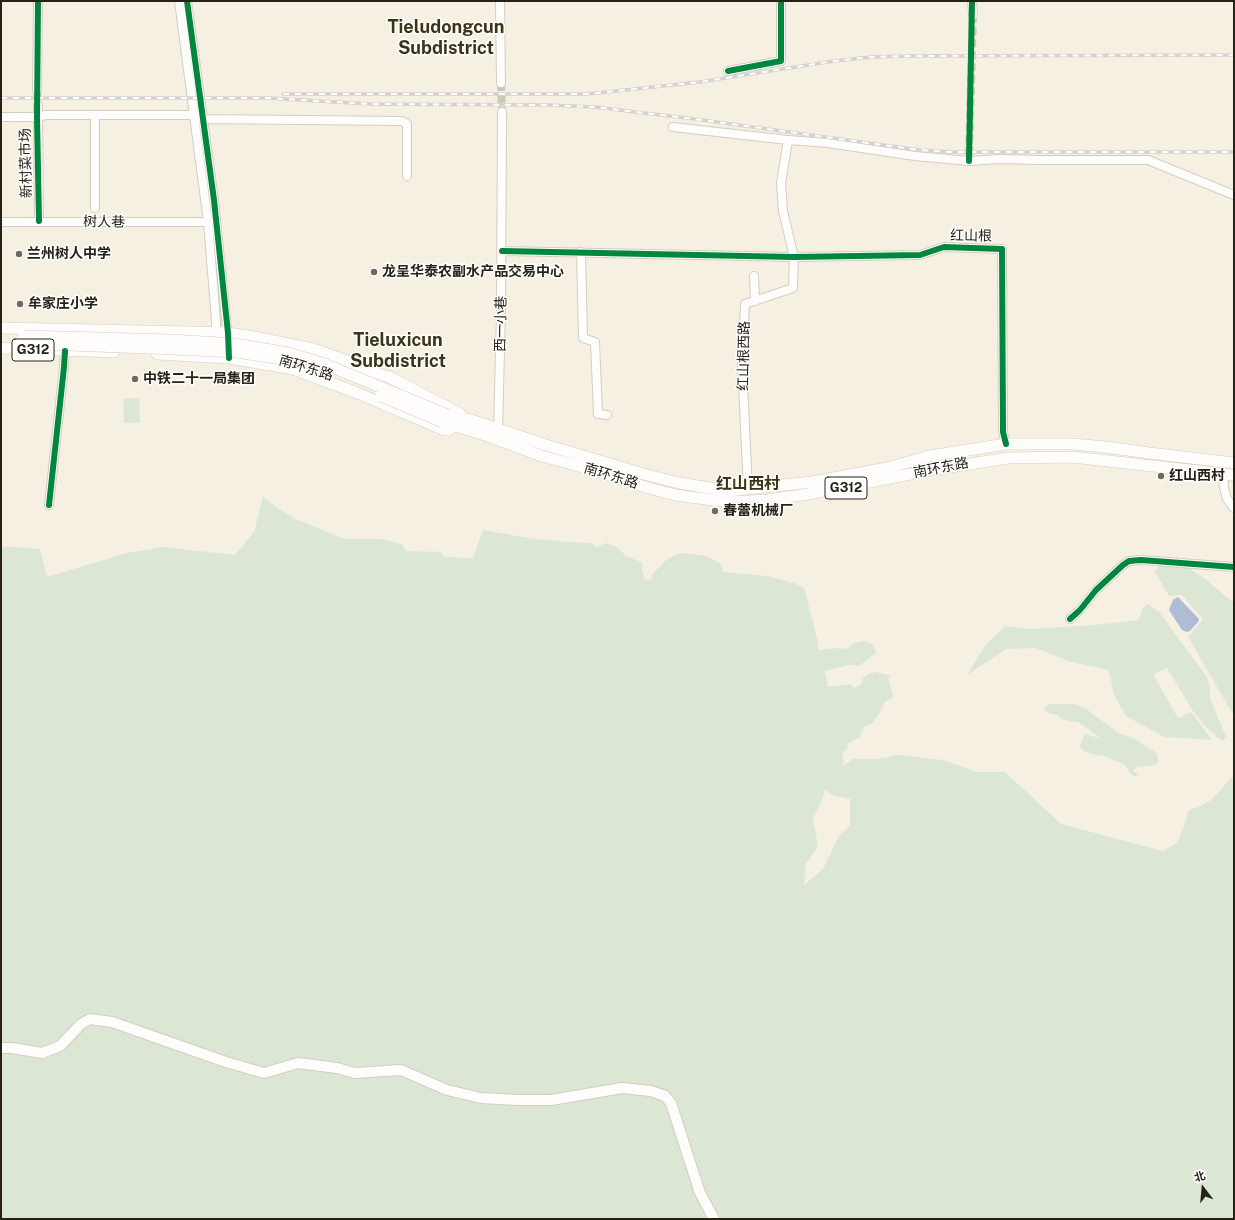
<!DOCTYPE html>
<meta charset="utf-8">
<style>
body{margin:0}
#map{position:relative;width:1235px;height:1220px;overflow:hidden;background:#f6f0e2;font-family:"Public Sans","Noto Sans SC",sans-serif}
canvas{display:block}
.frame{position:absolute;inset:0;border:2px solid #272216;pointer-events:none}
.north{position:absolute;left:1183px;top:1168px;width:40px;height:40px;-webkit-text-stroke:3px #fff;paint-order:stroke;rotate:344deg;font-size:11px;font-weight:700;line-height:16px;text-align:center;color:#272216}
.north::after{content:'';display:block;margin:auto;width:14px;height:18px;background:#272216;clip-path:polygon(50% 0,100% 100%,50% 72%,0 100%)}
</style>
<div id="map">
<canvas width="1235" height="1220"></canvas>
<div class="frame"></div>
<div class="north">北</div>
</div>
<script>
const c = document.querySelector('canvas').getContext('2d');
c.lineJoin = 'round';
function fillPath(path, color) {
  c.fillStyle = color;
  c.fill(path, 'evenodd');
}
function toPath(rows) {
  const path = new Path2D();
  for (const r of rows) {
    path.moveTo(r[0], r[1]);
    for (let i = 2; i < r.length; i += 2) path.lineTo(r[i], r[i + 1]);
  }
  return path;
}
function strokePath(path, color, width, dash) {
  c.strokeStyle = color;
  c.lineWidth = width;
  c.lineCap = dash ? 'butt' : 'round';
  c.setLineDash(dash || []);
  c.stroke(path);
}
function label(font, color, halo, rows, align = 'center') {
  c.font = font + ' "Public Sans","Noto Sans SC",sans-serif';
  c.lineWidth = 3;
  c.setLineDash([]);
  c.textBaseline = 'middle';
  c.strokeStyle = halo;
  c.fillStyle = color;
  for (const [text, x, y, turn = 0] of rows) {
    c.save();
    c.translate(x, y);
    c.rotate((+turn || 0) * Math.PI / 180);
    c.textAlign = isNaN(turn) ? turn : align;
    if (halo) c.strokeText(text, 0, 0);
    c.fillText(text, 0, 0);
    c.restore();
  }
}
const green = toPath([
 [139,398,140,423,124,423,123,399],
 [263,497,279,509,296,519,344,539,382,539,402,544,406,551,440,552,445,557,473,558,483,530,534,539,570,542,591,543,597,547,606,543,617,547,626,556,641,562,643,565,642,570,645,580,651,580,653,573,665,561,674,555,682,553,707,556,721,564,724,572,767,576,794,583,804,588,818,642,818,650,839,648,847,649,854,643,862,641,873,644,876,653,859,666,850,665,825,671,828,687,851,684,854,688,862,684,863,678,869,674,876,672,891,676,888,679,892,690,893,697,885,702,882,709,872,723,864,727,862,731,862,732,860,734,860,737,850,742,847,745,847,749,844,751,842,755,844,761,842,766,853,759,875,759,900,755,943,760,977,772,1005,772,1061,824,1163,851,1177,843,1186,820,1189,810,1201,806,1211,800,1234,775,1234,1219,1,1219,1,546,40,549,47,577,127,553,163,547,235,555,254,532],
 [825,790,835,796,850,799,850,826,840,834,823,869,804,885,806,864,818,846,813,819,822,800],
 [1160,564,1185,566,1204,578,1234,603,1234,716,1188,637,1203,619,1182,595,1169,596,1155,572],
 [1148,604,1159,612,1207,677,1210,687,1210,698,1226,737,1223,741,1218,738,1206,727,1193,711,1167,668,1153,674,1178,718,1191,712,1212,740,1164,737,1126,716,1114,695,1109,670,1071,662,1036,648,1006,649,967,675,985,646,1005,626,1031,629,1094,625,1139,620,1143,607],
 [1049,704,1075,704,1085,708,1118,733,1133,738,1155,752,1158,756,1158,762,1155,765,1137,767,1133,771,1138,774,1135,777,1130,773,1125,765,1104,756,1095,755,1084,751,1079,747,1085,734,1100,738,1080,723,1061,719,1058,715,1048,713,1044,708]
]);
const water = toPath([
 [1178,597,1199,619,1198,622,1190,631,1187,632,1182,630,1169,610,1173,600]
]);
const minorTunnel = toPath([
 [501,83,502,112],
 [37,90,38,105],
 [969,155,973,15]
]);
const minor = toPath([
 [179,1,208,222,216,321,216,338],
 [187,1,214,200,228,338],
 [500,1,501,83],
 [972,1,973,15],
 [728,71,781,61,781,1],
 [37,90,38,1],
 [38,105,39,221],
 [1,117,37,117,46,115,195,115],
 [202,119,402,121,407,124,407,176],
 [673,127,788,140,828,143,915,156,969,161,1000,159,1041,160,1148,160,1234,195],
 [95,208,95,115],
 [1,222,208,222],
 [502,251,794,257,920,255,944,247,1002,249,1003,432,1006,444],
 [581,252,583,338,595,342,598,414,607,415],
 [754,276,755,301],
 [498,433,501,310,502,112],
 [1223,474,1224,488,1227,499,1234,508],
 [748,490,742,364,745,304,793,288,794,257,783,211,781,183,788,140],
 [49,505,64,367,65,351],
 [1070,619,1080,610,1096,590,1123,565,1129,561,1141,560,1234,567]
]);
const major = toPath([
 [1,1048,12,1048,42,1053,60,1046,81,1024,90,1019,112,1022,226,1062,264,1073,298,1063,337,1068,355,1073,401,1070,447,1090,481,1098,518,1100,551,1100,622,1088,651,1091,665,1096,671,1103,700,1193,714,1219]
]);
const highway = toPath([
 [1,328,189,332,228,333,254,337,313,349,342,359,366,370,389,377,460,414],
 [1,348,114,352],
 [157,354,229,358,293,369,355,392,444,430,449,430],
 [448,415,471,420,546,445,647,475,679,483,728,491,812,482,887,468,930,456,1006,444,1072,444,1106,447,1149,453,1234,463],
 [442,422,485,435,542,456,600,472,642,486,675,495,729,502,767,500,808,494,931,470,1008,458,1072,457,1234,475]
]);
const rail = toPath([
 [283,94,588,94,700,82,834,61,872,57,908,56,1234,55],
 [1,98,268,98,370,104,548,105,594,107,695,119,919,150,950,152,1234,152]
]);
const highwayBridge = toPath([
 [24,336,172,340,235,344,289,353,322,363,448,415],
 [19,343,173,349,236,352,282,359],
 [381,396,442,422]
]);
const cycleway = toPath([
 [38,1,37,117,39,221],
 [187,1,214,200,228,333,229,358],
 [728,71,781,61,781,1],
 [969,161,972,1],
 [502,251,794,257,920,255,944,247,1002,249,1003,432,1006,444],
 [49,505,64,367,65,351],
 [1070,619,1080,610,1096,590,1123,565,1129,561,1141,560,1234,567]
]);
const markers = [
 [19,254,4,"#6f6a5d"],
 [374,272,4,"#6f6a5d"],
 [20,304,4,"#6f6a5d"],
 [135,379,4,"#6f6a5d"],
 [1161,476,4,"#6f6a5d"],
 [715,511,4,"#6f6a5d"]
];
const shields = [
 [33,350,42],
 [846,488,42]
];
const shieldNames = [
 ["G312",33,350],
 ["G312",846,488]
];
const streetNames = [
 ["新村菜市场",26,163,-91],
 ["树人巷",104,222,1],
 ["红山根",971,236,1],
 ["西一小巷",501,324,-89],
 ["红山根西路",744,356,-89],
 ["南环东路",306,368,17],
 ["南环东路",941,468,-11],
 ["南环东路",611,476,17]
];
const poiNames = [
 ["兰州树人中学",27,254],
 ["龙呈华泰农副水产品交易中心",382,272],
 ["牟家庄小学",28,304],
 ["中铁二十一局集团",143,379],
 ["红山西村",1169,476],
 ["春蕾机械厂",723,511]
];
const quarterNames = [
 ["红山西村",748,484]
];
const districtNames = [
 ["Tieludongcun",446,27],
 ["Subdistrict",446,48],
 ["Tieluxicun",398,340],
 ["Subdistrict",398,361]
];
fillPath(green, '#dbe7d4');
fillPath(water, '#afbcd3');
strokePath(minorTunnel, '#cdc7b9', 8, [8, 4]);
strokePath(minor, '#d3cec2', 10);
strokePath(major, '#d3cec2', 12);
strokePath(highway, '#d3cec2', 12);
strokePath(minor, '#fefdfb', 8);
strokePath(major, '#fefdfb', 10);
strokePath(highway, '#fefdfb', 11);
strokePath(rail, '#d5d3cf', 3.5);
strokePath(rail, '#fff', 2, [6]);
strokePath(highwayBridge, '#d3cec2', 12, []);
strokePath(highwayBridge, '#fefdfb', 11);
strokePath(cycleway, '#00873e', 6);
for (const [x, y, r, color] of markers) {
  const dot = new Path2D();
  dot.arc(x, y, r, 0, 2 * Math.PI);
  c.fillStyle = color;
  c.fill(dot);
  strokePath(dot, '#fff', 1.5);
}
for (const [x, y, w] of shields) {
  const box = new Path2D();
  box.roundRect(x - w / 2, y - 11, w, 22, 3);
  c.fillStyle = '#fff';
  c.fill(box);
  strokePath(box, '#272216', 1);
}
label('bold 13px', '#272216', null, shieldNames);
label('14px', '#272216', '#fff', streetNames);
label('bold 14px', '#272216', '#fff', poiNames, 'left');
label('bold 16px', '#3d3317', '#fff', quarterNames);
label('bold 18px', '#3d3317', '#fff', districtNames);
</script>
